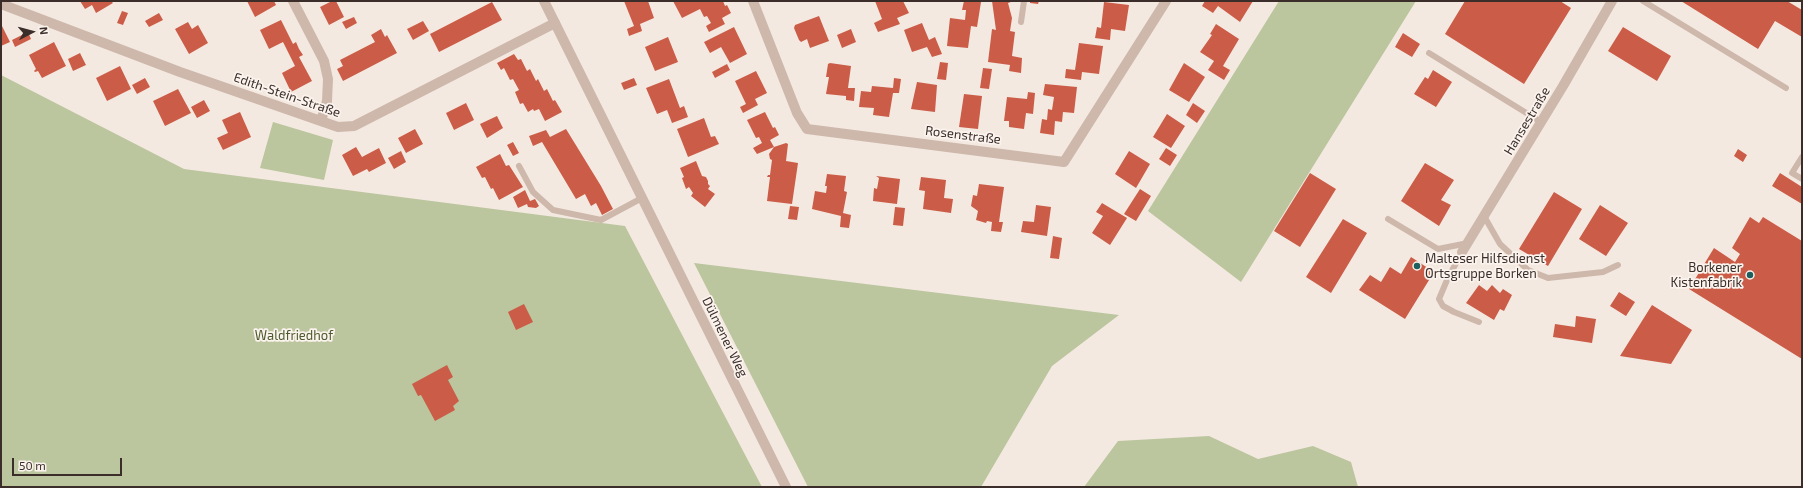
<!DOCTYPE html>
<meta charset="utf-8">
<style>
body{margin:0}
#map{position:relative;width:1803px;height:488px;overflow:hidden;background:#f4e9e0;font-family:"Exo 2",sans-serif}
canvas{display:block}
.frame{position:absolute;inset:0;border:2px solid #3b2e2a;pointer-events:none}
.north{position:absolute;left:12px;top:12px;width:40px;height:40px;-webkit-text-stroke:3px #fbf3ed;paint-order:stroke;rotate:84deg;font-size:11px;font-weight:700;line-height:16px;text-align:center;color:#3b2e2a}
.north::after{content:'';display:block;margin:auto;width:14px;height:18px;background:#3b2e2a;clip-path:polygon(50% 0,100% 100%,50% 72%,0 100%)}
.scale{position:absolute;left:12px;top:458px;width:110px;height:18px;box-sizing:border-box;border:2px solid #3b2e2a;border-top:0;padding-left:5px;font-size:12px;line-height:14px;white-space:nowrap;color:#3b2e2a;-webkit-text-stroke:3px #fbf3ed;paint-order:stroke}
</style>
<div id="map">
<canvas width="1803" height="488"></canvas>
<div class="frame"></div>
<div class="north">N</div>
<div class="scale">50 m</div>
</div>
<script>
const c = document.querySelector('canvas').getContext('2d');
c.lineJoin = 'round';
function fillPath(path, color) {
  c.fillStyle = color;
  c.fill(path, 'evenodd');
}
function toPath(rows) {
  const path = new Path2D();
  for (const r of rows) {
    path.moveTo(r[0], r[1]);
    for (let i = 2; i < r.length; i += 2) path.lineTo(r[i], r[i + 1]);
  }
  return path;
}
function strokePath(path, color, width, dash) {
  c.strokeStyle = color;
  c.lineWidth = width;
  c.lineCap = dash ? 'butt' : 'round';
  c.setLineDash(dash || []);
  c.stroke(path);
}
function label(font, color, halo, rows, align = 'center') {
  c.font = font + ' "Exo 2",sans-serif';
  c.lineWidth = 3.5;
  c.setLineDash([]);
  c.textBaseline = 'middle';
  c.strokeStyle = halo;
  c.fillStyle = color;
  for (const [text, x, y, turn = 0] of rows) {
    c.save();
    c.translate(x, y);
    c.rotate((+turn || 0) * Math.PI / 180);
    c.textAlign = isNaN(turn) ? turn : align;
    if (halo) c.strokeText(text, 0, 0);
    c.fillText(text, 0, 0);
    c.restore();
  }
}
const green = toPath([
 [1279,1,1416,1,1241,282,1148,211],
 [1,75,184,169,625,226,762,487,1,487],
 [273,122,333,140,324,180,260,168],
 [694,263,1119,315,1052,366,981,487,808,487],
 [1209,436,1258,459,1313,446,1351,462,1358,487,1084,487,1118,441]
]);
const building = toPath([
 [80,1,111,1,113,3,96,13,92,5,85,9],
 [247,1,274,1,276,5,255,17],
 [332,1,336,1,344,17,329,25,320,7],
 [624,1,648,1,654,18,640,24,642,31,629,36,627,29,634,26],
 [673,1,723,1,725,6,727,5,731,13,722,18,725,24,709,32,706,26,711,23,707,16,704,17,700,9,682,18],
 [875,1,903,1,909,13,897,18,900,24,878,32,874,23,882,19],
 [964,1,981,2,977,27,971,26,968,48,947,46,950,18,965,20,966,10,962,10],
 [992,1,1014,1,1008,3,1012,18,1010,31,1015,32,1012,56,1022,58,1021,73,1009,71,1010,65,988,62,992,29,996,30],
 [1030,1,1039,1,1038,4,1030,3],
 [1205,1,1253,1,1240,22,1218,6,1213,13,1202,6],
 [1465,1,1560,1,1571,8,1524,84,1445,34],
 [1681,1,1787,1,1802,10,1802,37,1775,21,1758,49],
 [492,2,502,20,439,52,430,34],
 [1104,2,1129,5,1125,31,1111,29,1110,40,1095,38,1097,27,1101,28],
 [122,11,128,13,123,25,117,23],
 [159,13,163,20,149,27,145,21],
 [819,16,829,41,810,48,807,39,801,42,799,40,794,28,795,25],
 [354,17,357,23,346,29,342,22],
 [281,20,293,44,296,42,299,49,303,55,299,57,312,81,291,92,282,73,295,66,283,42,269,49,260,30],
 [423,21,429,31,413,40,407,29],
 [188,22,192,29,198,25,208,43,189,54,175,29],
 [922,23,929,40,935,37,942,54,932,57,927,47,912,52,904,30],
 [1,24,10,42,1,46],
 [1216,24,1239,39,1223,66,1230,70,1224,80,1208,70,1214,61,1200,52,1212,35,1210,34],
 [734,27,747,54,730,63,721,47,710,53,704,42],
 [1623,27,1671,56,1657,81,1608,51],
 [381,29,385,37,387,35,397,53,343,81,337,69,343,66,340,60,375,42,371,35],
 [851,29,856,42,842,48,837,35],
 [28,32,31,39,15,47,12,40],
 [1403,33,1420,44,1412,57,1395,47],
 [668,37,678,62,655,71,645,47],
 [54,42,66,66,42,78,38,71,35,72,34,71,36,69,29,55],
 [1079,43,1103,46,1099,74,1082,72,1081,80,1065,78,1066,69,1075,70],
 [80,53,86,65,73,71,68,59],
 [514,54,518,60,521,59,527,71,530,69,536,81,538,79,544,91,547,89,553,101,555,100,562,112,545,121,539,109,534,111,533,109,528,112,523,103,520,104,515,92,519,90,513,79,510,80,504,68,501,70,497,63],
 [940,62,948,63,946,80,937,79],
 [830,63,851,66,848,88,855,88,854,101,846,100,846,96,826,94,829,77,826,77,828,64],
 [1184,63,1205,77,1189,102,1169,90],
 [727,64,730,70,715,78,712,72],
 [120,66,131,89,107,101,96,78],
 [983,68,992,69,989,89,980,88],
 [1433,70,1452,82,1436,107,1414,94,1425,77,1428,79],
 [756,71,767,93,755,99,758,105,743,113,740,107,746,104,735,81],
 [145,78,150,87,137,94,132,85],
 [634,78,637,85,624,90,621,83],
 [894,78,901,79,899,93,893,93,889,117,873,115,874,108,859,107,861,91,871,92,872,86,893,88],
 [669,79,680,108,684,106,688,117,672,123,667,110,657,114,646,88],
 [917,82,937,85,935,112,911,109],
 [1045,84,1077,87,1074,113,1063,112,1062,122,1055,121,1054,135,1040,133,1042,119,1047,120,1048,109,1052,110,1054,97,1043,95],
 [178,89,191,113,165,126,153,101],
 [1028,92,1035,93,1033,114,1026,113,1024,129,1009,127,1009,121,1004,121,1007,97,1027,99],
 [964,94,982,96,978,129,959,127],
 [204,100,210,111,197,118,191,107],
 [466,103,474,120,454,130,446,113],
 [1193,103,1205,111,1197,123,1186,115],
 [240,112,251,137,223,150,217,138,228,133,222,120],
 [765,112,773,128,775,127,779,135,770,140,774,147,786,143,788,144,786,161,798,163,792,204,767,201,770,177,767,177,768,175,770,175,772,160,770,159,769,154,774,147,757,154,753,148,762,143,759,137,756,138,747,120],
 [1167,114,1185,126,1171,148,1153,137],
 [497,116,503,128,487,138,480,124],
 [704,118,711,137,715,136,719,144,688,157,677,129],
 [415,129,423,144,406,153,398,138],
 [566,129,601,186,613,209,602,215,596,203,591,206,585,194,576,199,542,142,533,146,529,136,546,130,550,137],
 [513,142,519,153,513,156,507,145],
 [356,147,362,157,379,148,386,163,369,172,367,169,353,176,342,155],
 [1166,148,1177,155,1170,166,1159,159],
 [1738,149,1747,155,1743,162,1734,156],
 [401,151,406,162,394,169,388,158],
 [1129,151,1150,164,1136,188,1115,174],
 [500,154,506,166,509,165,523,187,499,200,493,188,491,189,485,177,482,178,476,167],
 [696,161,702,176,706,177,708,181,708,184,710,186,708,189,715,194,705,207,691,196,693,193,689,187,686,189,682,178,684,177,680,168],
 [1425,163,1454,180,1441,200,1451,205,1439,226,1401,201],
 [1310,173,1336,189,1300,247,1274,231],
 [1780,173,1802,187,1802,204,1772,186],
 [827,174,846,176,844,191,847,192,843,213,851,215,849,228,840,227,841,216,812,209,815,191,826,193,827,186,825,186],
 [876,176,900,179,897,204,873,201,874,188,877,189,879,178],
 [921,177,946,180,944,198,953,199,951,213,923,209,925,191,919,190],
 [979,184,1004,187,999,222,1003,222,1001,232,991,231,992,222,987,221,986,223,976,220,978,211,971,206,973,195,977,196],
 [1140,189,1151,196,1136,221,1124,214],
 [525,190,530,201,535,199,539,206,536,208,528,207,527,204,518,208,513,197],
 [1554,192,1582,209,1548,266,1519,249],
 [1102,203,1127,218,1110,245,1092,233,1103,216,1096,212],
 [1036,205,1051,207,1047,236,1021,232,1023,221,1034,222],
 [1600,205,1628,223,1606,256,1579,239],
 [790,206,799,207,797,220,788,219],
 [895,207,905,208,903,226,893,225],
 [1750,217,1759,223,1763,217,1802,241,1802,359,1689,289,1714,248,1735,262,1740,254,1732,248],
 [1343,219,1367,233,1331,293,1306,277],
 [1053,236,1062,238,1059,259,1050,258],
 [1411,257,1434,272,1405,319,1359,290,1370,275,1381,282,1390,267,1401,274],
 [1479,285,1487,291,1492,285,1500,293,1503,289,1512,295,1504,311,1500,309,1494,320,1466,303],
 [1619,292,1635,302,1626,316,1610,306],
 [524,304,533,322,516,330,508,312],
 [1652,305,1692,330,1671,364,1620,356],
 [1576,316,1596,319,1592,343,1553,337,1555,324,1575,327],
 [447,365,453,377,448,380,459,401,453,406,455,410,435,421,421,395,418,396,412,384]
]);
const service = toPath([
 [1643,1,1786,88],
 [1021,22,1024,1],
 [1429,53,1541,122],
 [1802,157,1792,173,1802,179],
 [519,166,533,192,553,210,601,220,642,198],
 [1484,216,1500,244,1528,270,1548,278,1603,272,1618,265],
 [1388,219,1438,249,1468,243],
 [1462,252,1447,280,1439,299,1443,306,1454,312,1479,322]
]);
const minor = toPath([
 [293,1,324,61,328,79,327,101,321,121],
 [753,1,797,113,807,129,1064,162,1166,1],
 [1,4,180,72,338,127,354,126,555,23],
 [1462,252,1563,86,1612,1]
]);
const tertiary = toPath([
 [544,1,786,487]
]);
const markers = [
 [1417,266,4,"#1d5f5e"],
 [1750,275,4,"#1d5f5e"]
];
const streetNames = [
 ["Edith-Stein-Straße",287,95,19],
 ["Hansestraße",1527,121,-59],
 ["Rosenstraße",963,135,7],
 ["Dülmener Weg",725,337,64]
];
const poiNames = [
 ["Malteser Hilfsdienst",1425,259],
 ["Ortsgruppe Borken",1425,274],
 ["Borkener",1742,268,"right"],
 ["Kistenfabrik",1742,283,"right"]
];
const parkNames = [
 ["Waldfriedhof",294,336]
];
fillPath(green, '#bbc59e');
fillPath(building, '#cb5c47');
strokePath(service, '#cdb8ab', 6);
strokePath(minor, '#cdb8ab', 10);
strokePath(tertiary, '#cdb8ab', 10);
for (const [x, y, r, color] of markers) {
  const dot = new Path2D();
  dot.arc(x, y, r, 0, 2 * Math.PI);
  c.fillStyle = color;
  c.fill(dot);
  strokePath(dot, '#fbf3ed', 1.5);
}
label('13px', '#3b2e2a', '#fbf3ed', streetNames);
label('13px', '#3b2e2a', '#fbf3ed', poiNames, 'left');
label('13px', '#4d5a2d', '#fbf3ed', parkNames);
</script>
